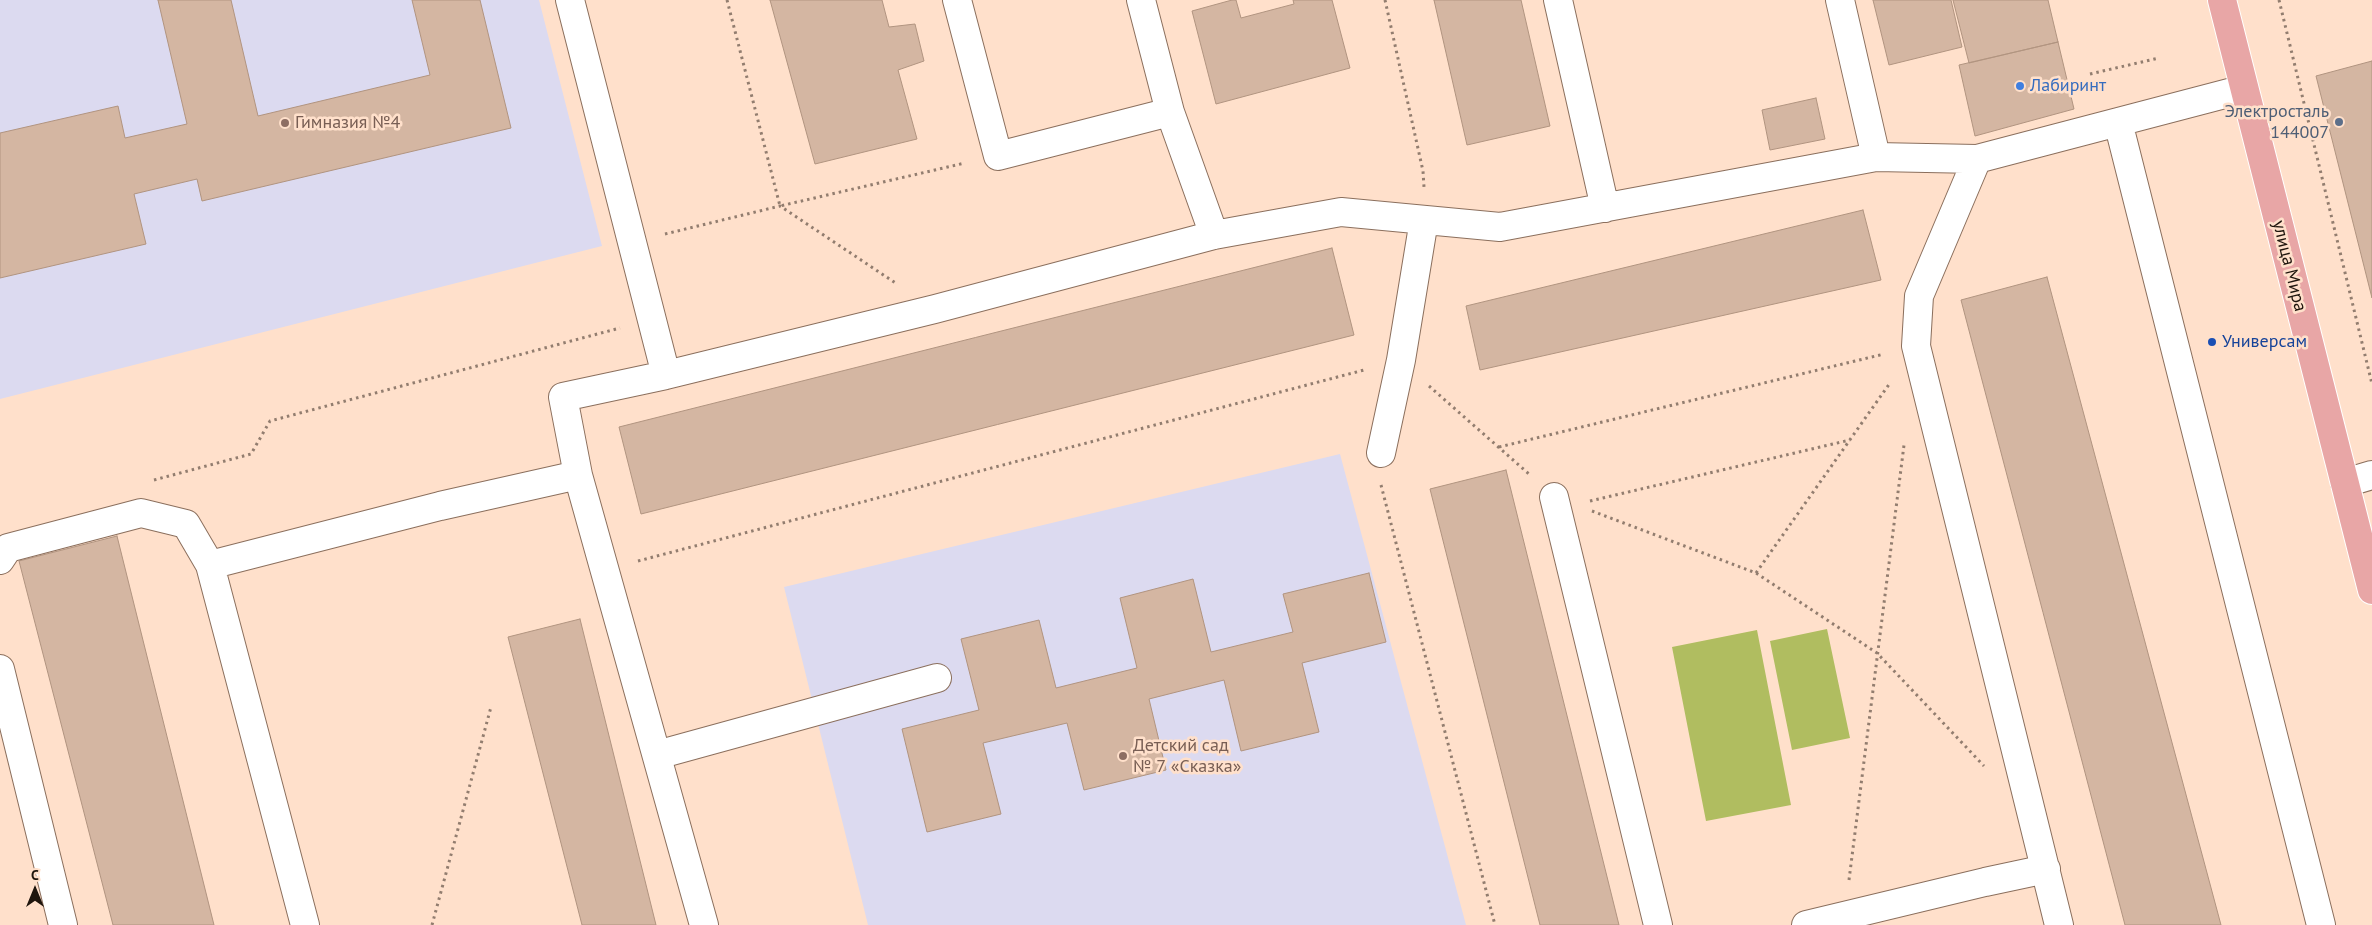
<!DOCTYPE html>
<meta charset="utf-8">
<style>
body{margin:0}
#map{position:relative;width:2372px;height:925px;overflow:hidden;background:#ffe0cb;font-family:"PT Sans",sans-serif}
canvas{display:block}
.north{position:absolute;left:10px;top:865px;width:50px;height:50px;-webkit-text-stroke:4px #ffe0cb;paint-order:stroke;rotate:0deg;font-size:14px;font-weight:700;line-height:20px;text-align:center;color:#1f150d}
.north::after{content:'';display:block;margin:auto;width:18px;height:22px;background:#1f150d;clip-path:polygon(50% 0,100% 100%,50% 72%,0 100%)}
</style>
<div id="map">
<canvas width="2372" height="925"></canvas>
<div class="north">С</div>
</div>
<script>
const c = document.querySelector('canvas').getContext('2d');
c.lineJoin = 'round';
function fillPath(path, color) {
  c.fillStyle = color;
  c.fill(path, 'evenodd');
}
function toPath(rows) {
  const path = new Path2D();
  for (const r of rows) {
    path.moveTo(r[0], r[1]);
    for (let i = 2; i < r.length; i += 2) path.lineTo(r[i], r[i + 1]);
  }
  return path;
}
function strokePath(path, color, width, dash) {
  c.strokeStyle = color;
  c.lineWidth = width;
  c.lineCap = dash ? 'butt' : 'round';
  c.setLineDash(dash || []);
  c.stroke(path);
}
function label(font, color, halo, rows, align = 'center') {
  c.font = font + ' "PT Sans",sans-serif';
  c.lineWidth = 5;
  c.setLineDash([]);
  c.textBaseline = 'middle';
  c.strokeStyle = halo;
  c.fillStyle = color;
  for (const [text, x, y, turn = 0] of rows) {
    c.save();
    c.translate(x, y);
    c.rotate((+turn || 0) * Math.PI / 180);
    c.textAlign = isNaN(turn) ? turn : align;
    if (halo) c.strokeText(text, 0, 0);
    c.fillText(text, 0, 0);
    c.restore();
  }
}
const education = toPath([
 [0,0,539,0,602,246,0,399],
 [1340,454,1466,925,868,925,784,587]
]);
const green = toPath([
 [1827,629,1850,738,1792,750,1770,641],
 [1757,630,1791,805,1706,821,1672,647]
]);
const building = toPath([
 [158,0,231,0,258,116,430,75,412,0,480,0,511,128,202,201,197,179,134,194,146,244,0,278,0,133,118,106,125,138,187,124,158,0],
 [770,0,882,0,889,27,915,24,924,61,898,70,917,139,815,164,770,0],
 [1232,0,1236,0,1241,18,1294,4,1293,0,1332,0,1350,68,1216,104,1192,11,1232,0],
 [1434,0,1521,0,1550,126,1467,145,1434,0],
 [1873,0,1951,0,1962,47,1889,65,1873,0],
 [1953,0,2048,0,2058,42,1969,63,1953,0],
 [2058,42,2074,109,1975,136,1959,65,2058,42],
 [2372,61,2372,298,2316,76,2372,61],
 [1816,98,1825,139,1770,150,1762,110,1816,98],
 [1863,210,1881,280,1480,370,1466,306,1863,210],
 [1332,248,1354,335,641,514,619,427,1332,248],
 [2047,277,2221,925,2125,925,1961,300,2047,277],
 [1506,470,1619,925,1540,925,1430,489,1506,470],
 [117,536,214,925,113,925,19,561,117,536],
 [1369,573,1386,642,1302,663,1319,732,1241,751,1224,680,1149,699,1166,770,1084,790,1067,723,983,743,1001,814,927,832,902,729,979,710,961,639,1039,620,1056,688,1137,668,1120,598,1193,579,1211,652,1293,632,1283,594,1369,573],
 [580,619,656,925,582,925,508,637,580,619]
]);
const path = toPath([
 [727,0,780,206,965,163],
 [1385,0,1423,171,1424,187],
 [2279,0,2372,384],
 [2090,74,2159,58],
 [665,234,780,206,897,284],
 [1429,386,1529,474],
 [1499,447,1884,354],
 [154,480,251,454,270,421,620,328],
 [1381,485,1495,925],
 [1590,501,1850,440],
 [1592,511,1756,573,1877,653,1984,766],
 [638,561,1364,370],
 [1756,573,1890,383],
 [1849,880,1904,445],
 [432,925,491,707]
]);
const minor = toPath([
 [570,0,666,375],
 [957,0,998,156,1170,112],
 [1141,0,1170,112,1214,235],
 [1558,0,1605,208],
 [1840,0,1876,157,1977,159,2244,89],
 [2118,122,2321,925],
 [1977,159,1919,296,1916,346,2059,925],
 [1381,453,1401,360,1424,220],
 [2345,483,2372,475],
 [1554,497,1658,925],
 [0,560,8,548,141,513,186,524,210,565],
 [0,669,63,925],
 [657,755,937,678],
 [305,925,210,565,440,506,578,475],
 [704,925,578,475,563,397,666,375,935,309,1214,235,1341,212,1500,227,1876,157],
 [1806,925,1985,882,2046,869]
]);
const major = toPath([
 [2222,0,2372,590]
]);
const markers = [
 [2020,86,5,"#3f7fe0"],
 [2339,122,5,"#5c6f8a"],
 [285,123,5,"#8d6e63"],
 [2212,342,5,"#1a4fb4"],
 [1123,756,5,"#8d6e63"]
];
const shopNames = [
 ["Лабиринт",2030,86]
];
const serviceNames = [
 ["Электросталь",2329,112],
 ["144007",2329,133]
];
const educationNames = [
 ["Гимназия №4",295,123],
 ["Детский сад",1133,746],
 ["№ 7 «Сказка»",1133,767]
];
const streetNames = [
 ["улица Мира",2289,266,76]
];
const transitNames = [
 ["Универсам",2222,342]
];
fillPath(education, '#dcdaf0');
fillPath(green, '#b0bd60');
fillPath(building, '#d4b6a2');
strokePath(building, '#b19480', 1);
strokePath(minor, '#8b6f5d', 30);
strokePath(major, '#fff', 30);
strokePath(path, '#927d6f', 3, [2.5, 4]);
strokePath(minor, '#fff', 28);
strokePath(major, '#e8a6a6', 28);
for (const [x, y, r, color] of markers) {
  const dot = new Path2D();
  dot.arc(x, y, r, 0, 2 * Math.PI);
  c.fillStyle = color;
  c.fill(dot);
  strokePath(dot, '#ffe0cb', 2);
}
label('18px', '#366cbe', '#ffe0cb', shopNames, 'left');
label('18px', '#4e5e75', '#ffe0cb', serviceNames, 'right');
label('18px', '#785e54', '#ffe0cb', educationNames, 'left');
label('18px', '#1f150d', '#ffe0cb', streetNames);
label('18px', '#164399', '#ffe0cb', transitNames, 'left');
</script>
